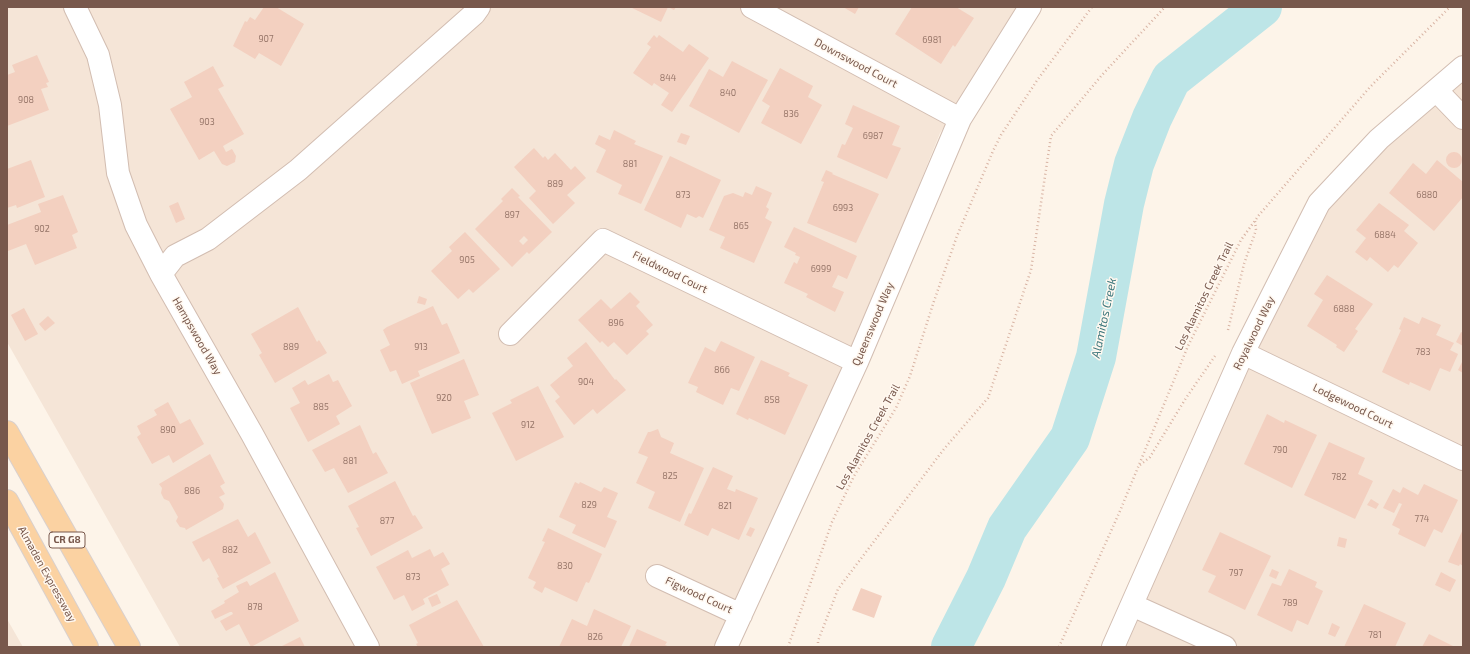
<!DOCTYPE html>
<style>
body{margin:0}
#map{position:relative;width:1470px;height:654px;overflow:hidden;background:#fdf4e9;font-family:"Exo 2",sans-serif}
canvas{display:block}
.frame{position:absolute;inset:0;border:8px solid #78584c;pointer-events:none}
</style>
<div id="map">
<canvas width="1470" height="654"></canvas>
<div class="frame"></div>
</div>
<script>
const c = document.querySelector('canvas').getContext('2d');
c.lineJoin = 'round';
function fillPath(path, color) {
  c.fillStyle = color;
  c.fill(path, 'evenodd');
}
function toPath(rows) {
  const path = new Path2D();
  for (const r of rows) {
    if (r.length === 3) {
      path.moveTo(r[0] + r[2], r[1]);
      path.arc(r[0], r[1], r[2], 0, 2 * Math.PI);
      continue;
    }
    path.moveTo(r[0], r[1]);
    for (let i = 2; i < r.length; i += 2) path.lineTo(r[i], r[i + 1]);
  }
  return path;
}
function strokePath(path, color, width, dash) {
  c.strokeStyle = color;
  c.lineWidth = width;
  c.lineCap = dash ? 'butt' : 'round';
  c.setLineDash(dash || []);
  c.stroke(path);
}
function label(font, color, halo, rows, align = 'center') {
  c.font = font + ' "Exo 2",sans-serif';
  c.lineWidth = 3;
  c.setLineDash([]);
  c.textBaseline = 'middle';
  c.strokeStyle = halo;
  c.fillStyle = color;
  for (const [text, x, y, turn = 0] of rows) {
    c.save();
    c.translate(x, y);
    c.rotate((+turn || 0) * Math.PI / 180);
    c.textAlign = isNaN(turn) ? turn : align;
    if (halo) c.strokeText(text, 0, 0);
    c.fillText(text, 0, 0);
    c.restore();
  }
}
const residential = toPath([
 [7,7,1023,7,940,133,733,647,180,647,7,342],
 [1463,61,1463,647,1117,647,1304,227],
 [7,619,23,647,7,647]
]);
const river = toPath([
 [951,647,986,578,1007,528,1070,438,1096,357,1124,204,1134,164,1152,118,1171,79,1262,7]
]);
const building = toPath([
 [264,7,276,7,304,24,281,66,259,53,255,59,233,46,245,21,247,22,250,17,255,20],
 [630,7,676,7,674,10,668,7,661,22],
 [843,7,859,7,855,14],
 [912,7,956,7,974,18,955,47,953,45,941,64,895,34],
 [654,35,657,38,659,35,683,52,689,44,709,58,672,112,661,105,669,93,654,83,652,86,633,73,651,47,647,44],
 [37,55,49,82,46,83,48,87,41,89,49,110,7,126,7,75,15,72,12,65],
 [732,61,768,80,739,133,689,106,709,69,723,77],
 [213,66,224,86,218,89,244,134,223,146,226,152,232,149,236,156,235,162,227,166,222,164,214,151,199,160,170,109,192,97,184,82],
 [780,68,813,86,808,97,822,105,801,144,761,123,770,106,762,101],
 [853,105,900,126,892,145,901,148,887,179,837,157,842,144,845,145,853,128,845,124],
 [614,130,636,141,634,144,663,156,641,204,618,194,622,185,596,172,606,150,595,144,599,135,610,140],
 [681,133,690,136,686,145,677,142],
 [534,148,543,158,545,156,548,160,555,153,571,170,575,166,586,178,567,195,575,203,553,224,529,198,536,191,514,167],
 [1454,160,8],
 [670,156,721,180,703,218,699,216,696,218,687,214,681,228,644,210],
 [31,160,45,197,17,208,16,205,7,208,7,169],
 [1437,160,1463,182,1463,197,1434,231,1389,193,1413,163,1426,174],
 [826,170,833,173,832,174,879,194,856,243,807,223,824,182,821,181],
 [756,186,772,193,766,207,769,209,765,218,772,222,754,263,720,248,725,237,709,230,724,196,733,193,743,197,745,192,752,195],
 [512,188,520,196,518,197,552,232,529,254,527,252,512,267,475,229,503,201,501,199],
 [524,236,528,240,523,245,519,241],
 [63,195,78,232,72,235,77,248,35,265,26,244,8,251,7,225,41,212,38,204],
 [178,202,185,219,176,223,169,206],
 [1379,203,1409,225,1404,231,1418,243,1398,268,1394,265,1388,272,1370,257,1367,261,1355,252,1366,238,1356,230],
 [794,227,857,256,847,279,838,275,832,287,844,292,835,312,806,297,808,294,784,283,794,262,797,264,800,257,795,255,796,253,784,247],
 [465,232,500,269,473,293,469,289,458,299,431,271,452,251,449,247],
 [1327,275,1373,304,1355,329,1358,331,1344,352,1336,347,1337,345,1307,326,1323,300,1314,294],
 [630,292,640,302,636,306,653,325,646,331,649,334,627,355,614,342,608,347,602,341,600,343,578,320,601,299,611,309],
 [419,296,427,299,425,305,417,303],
 [433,306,442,325,447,323,460,353,418,371,420,376,402,384,396,370,390,372,380,350,390,345,383,330,387,327],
 [298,307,317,342,319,340,327,353,275,383,259,355,262,353,251,334],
 [24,308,38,334,25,341,11,315],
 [48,316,55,323,45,331,39,324],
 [1404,317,1419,324,1422,317,1441,325,1436,335,1454,343,1450,350,1458,354,1450,372,1440,368,1430,391,1410,382,1409,385,1382,372,1401,330,1399,329],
 [1461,332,1463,333,1463,346,1456,342],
 [721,341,755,357,739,391,731,388,723,405,696,392,698,387,688,383,705,347,715,352],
 [586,342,615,380,616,379,626,390,597,414,593,409,574,425,555,401,560,397,550,385,573,366,567,358],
 [464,359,479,395,464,401,471,418,432,434,410,383],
 [761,360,790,373,788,376,808,385,785,435,749,418,748,420,736,414],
 [1463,360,1463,373,1458,370],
 [329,374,333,382,338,380,352,406,336,416,340,424,308,442,290,408,300,403,292,388,305,380,308,385],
 [538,386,564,437,516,461,492,413,512,403,510,400],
 [168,402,180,424,190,419,204,444,173,463,169,455,152,464,137,437,141,434,137,426,157,415,154,410],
 [1267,414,1284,423,1285,420,1317,435,1292,488,1244,464],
 [360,425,373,454,376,452,388,473,348,493,334,468,325,472,312,450],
 [658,429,661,437,674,443,670,453,704,468,680,522,648,508,655,492,636,483,648,457,638,453,648,432,650,432],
 [1329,442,1365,458,1358,474,1373,481,1355,519,1304,495],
 [210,454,225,483,220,486,225,494,219,497,224,504,223,509,186,530,185,528,180,527,176,521,178,517,169,501,164,499,161,493,162,488,159,484],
 [713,467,733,476,727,489,735,492,736,489,758,498,739,540,712,528,708,536,684,525,689,513,691,514],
 [395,481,413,516,415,515,423,528,371,556,356,528,359,527,348,506],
 [575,482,579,484,580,482,601,492,604,487,618,493,607,517,617,521,605,548,572,533,576,525,559,517],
 [1424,484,1458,500,1442,533,1434,529,1425,547,1398,534,1400,529,1392,525,1402,504,1399,503,1394,513,1383,508,1393,489,1400,493,1403,487,1418,495],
 [1371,499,1379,504,1376,509,1367,505],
 [238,519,248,537,255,532,271,563,223,589,217,578,219,577,209,558,203,562,192,542],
 [750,527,755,529,751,537,746,535],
 [548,528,602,554,589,583,586,582,577,602,545,587,542,593,533,588,536,582,528,578,545,542,542,541],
 [1463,529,1463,566,1460,564,1459,566,1448,562],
 [1220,532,1271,556,1245,610,1208,592,1216,576,1202,570],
 [1339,537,1347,539,1345,548,1337,546],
 [430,549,434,557,443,552,450,564,441,569,449,585,423,599,425,604,412,611,404,595,394,600,376,567,408,550,412,558],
 [1272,569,1279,572,1276,579,1269,576],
 [1289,569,1317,582,1315,587,1323,591,1308,625,1297,620,1292,632,1257,615,1272,583,1281,586],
 [275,572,299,621,251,647,239,624,226,631,220,621,233,614,232,612,230,612,215,619,211,611,225,603,224,601,239,592,236,586,247,581,250,586],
 [1441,572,1456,580,1450,592,1435,585],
 [861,588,882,596,874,618,852,610],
 [437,594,441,603,432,607,428,598],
 [457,600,484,647,418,647,416,644,418,643,409,625],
 [1364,604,1406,623,1395,647,1344,647],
 [594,609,631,626,621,647,559,647,572,619,587,626],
 [1332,623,1340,627,1335,637,1328,634],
 [637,629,667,642,665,645,670,647,629,647],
 [1429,634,1455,647,1422,647],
 [300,637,305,647,280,647]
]);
const path = toPath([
 [1228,330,1244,264,1256,230,1255,221],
 [1140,465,1150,457,1186,398,1215,356],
 [788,647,832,522,854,476,896,408,910,376,934,301,957,236,993,151,1001,135,1038,79,1092,7],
 [818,647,818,641,838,589,944,449,988,398,1031,270,1051,136,1102,75,1165,7],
 [1059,647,1120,511,1188,346,1241,240,1259,215,1370,87,1450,7]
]);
const minor = toPath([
 [75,7,98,55,110,105,118,173,136,225,161,274,252,434,368,647],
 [752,7,960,119],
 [1437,91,1463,118],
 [161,274,175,256,208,239,298,170,474,14,479,7],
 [510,334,603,240,857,362],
 [1243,353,1463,459],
 [657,576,741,615],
 [1132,605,1225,647],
 [726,647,857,362,960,119,1030,7],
 [1113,647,1243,353,1319,203,1379,139,1463,67]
]);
const major = toPath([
 [7,432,129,647],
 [7,501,87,647]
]);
const numberNames = [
 ["907",266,39],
 ["6981",932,40],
 ["844",668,78],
 ["840",728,93],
 ["908",26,100],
 ["836",791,114],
 ["903",207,122],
 ["6987",873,136],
 ["881",630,164],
 ["889",555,184],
 ["873",683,195],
 ["6880",1427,195],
 ["6993",843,208],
 ["897",512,215],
 ["865",741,226],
 ["902",42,229],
 ["6884",1385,235],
 ["905",467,260],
 ["6999",821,269],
 ["6888",1344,309],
 ["896",616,323],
 ["889",291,347],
 ["913",421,347],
 ["783",1423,352],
 ["866",722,370],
 ["904",586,382],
 ["920",444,398],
 ["858",772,400],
 ["885",321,407],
 ["912",528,425],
 ["890",168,430],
 ["790",1280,450],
 ["881",350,461],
 ["825",670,476],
 ["782",1339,477],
 ["886",192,491],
 ["829",589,505],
 ["821",725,506],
 ["774",1422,519],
 ["877",387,521],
 ["882",230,550],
 ["830",565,566],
 ["797",1236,573],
 ["873",413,577],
 ["789",1290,603],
 ["878",255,607],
 ["781",1375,635],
 ["826",595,637]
];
const shields = [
 [67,540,36]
];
const shieldNames = [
 ["CR G8",67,540]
];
const streetNames = [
 ["Downswood Court",856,63,28],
 ["Fieldwood Court",670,272,26],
 ["Los Alamitos Creek Trail",1204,296,-64],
 ["Queenswood Way",873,324,-67],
 ["Royalwood Way",1254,333,-64],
 ["Hampswood Way",197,336,60],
 ["Lodgewood Court",1353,406,26],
 ["Los Alamitos Creek Trail",868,437,-61],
 ["Almaden Expressway",47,574,61],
 ["Figwood Court",699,595,25]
];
const waterNames = [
 ["Alamitos Creek",1104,318,-78]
];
fillPath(residential, '#f5e5d7');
strokePath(river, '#bde5e7', 40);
fillPath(building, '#f3d0c0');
strokePath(minor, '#d2bdb1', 24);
strokePath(major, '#d9d0cd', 24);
strokePath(path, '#d8b3a3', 2.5, [1, 3]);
strokePath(minor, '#fff', 22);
strokePath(major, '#fbd2a2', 22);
label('9px', '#977669', null, numberNames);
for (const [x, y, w] of shields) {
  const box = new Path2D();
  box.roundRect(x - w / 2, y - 8, w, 16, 3);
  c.fillStyle = '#fff8f0';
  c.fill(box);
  strokePath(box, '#78584c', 1);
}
label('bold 10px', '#78584c', null, shieldNames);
label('11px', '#78584c', '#fff8f0', streetNames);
label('italic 12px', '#3f787d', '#fff8f0', waterNames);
</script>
